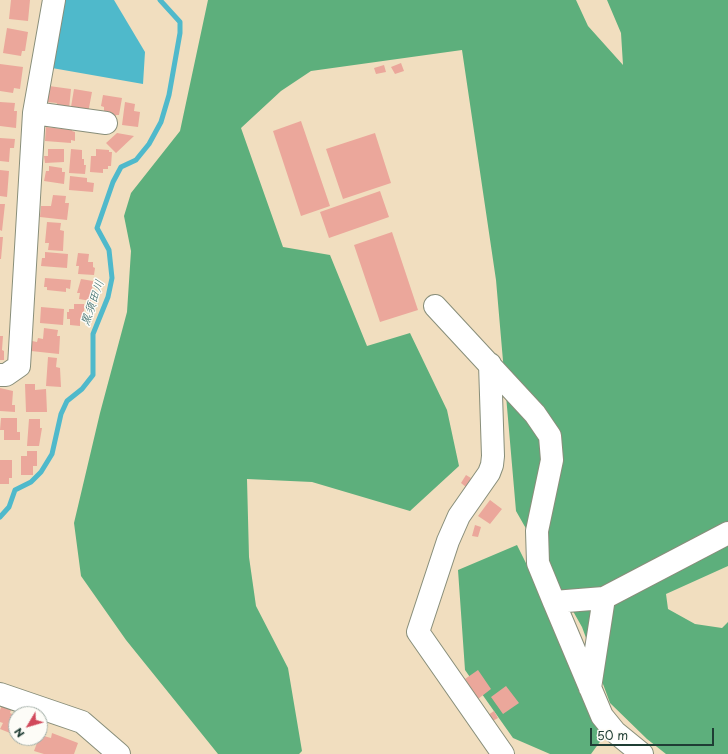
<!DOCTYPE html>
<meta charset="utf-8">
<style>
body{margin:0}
#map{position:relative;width:728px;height:754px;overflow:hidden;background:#f1debf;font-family:"Playpen Sans",sans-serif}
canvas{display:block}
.north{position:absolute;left:8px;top:706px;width:40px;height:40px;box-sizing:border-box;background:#fdfcf7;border:1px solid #a4b0a9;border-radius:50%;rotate:232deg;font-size:11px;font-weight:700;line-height:16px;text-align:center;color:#1f3d34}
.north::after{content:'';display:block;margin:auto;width:14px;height:18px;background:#d1495b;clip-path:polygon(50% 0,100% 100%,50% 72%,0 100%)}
.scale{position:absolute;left:590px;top:728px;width:124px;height:18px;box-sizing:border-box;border:2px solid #1f3d34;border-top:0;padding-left:5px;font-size:12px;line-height:14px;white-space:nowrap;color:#1f3d34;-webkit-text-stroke:3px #fdfcf7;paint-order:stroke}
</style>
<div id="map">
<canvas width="728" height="754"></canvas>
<div class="north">N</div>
<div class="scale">50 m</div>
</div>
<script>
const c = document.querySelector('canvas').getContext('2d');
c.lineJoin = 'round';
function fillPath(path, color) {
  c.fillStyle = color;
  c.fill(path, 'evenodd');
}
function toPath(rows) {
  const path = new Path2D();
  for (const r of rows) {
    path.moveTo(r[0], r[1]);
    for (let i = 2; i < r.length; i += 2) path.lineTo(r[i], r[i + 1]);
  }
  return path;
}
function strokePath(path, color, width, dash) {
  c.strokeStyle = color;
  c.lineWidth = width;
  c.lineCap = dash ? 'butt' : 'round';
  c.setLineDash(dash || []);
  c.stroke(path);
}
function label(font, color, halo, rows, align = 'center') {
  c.font = font + ' "Playpen Sans","Klee One",sans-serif';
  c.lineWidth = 3;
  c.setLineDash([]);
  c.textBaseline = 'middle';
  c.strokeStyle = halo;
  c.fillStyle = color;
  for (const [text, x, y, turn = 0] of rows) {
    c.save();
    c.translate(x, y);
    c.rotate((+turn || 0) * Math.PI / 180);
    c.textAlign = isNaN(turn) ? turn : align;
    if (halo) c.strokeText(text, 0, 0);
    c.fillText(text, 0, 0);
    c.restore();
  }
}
const forest = toPath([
 [208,0,576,0,588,26,623,65,621,33,607,0,728,0,728,566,666,594,668,609,695,624,722,628,728,622,728,754,666,754,647,739,610,703,582,627,516,511,496,280,462,50,311,71,281,91,241,128,283,247,330,255,367,346,410,333,447,410,459,466,410,511,312,482,247,479,249,557,256,606,288,668,302,751,299,754,218,754,126,640,81,576,74,523,100,413,127,312,131,251,124,216,131,193,180,131],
 [517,545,571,654,602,739,591,754,550,754,513,738,465,670,458,570]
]);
const water = toPath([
 [63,0,114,0,145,52,143,84,52,68]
]);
const stream = toPath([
 [0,517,9,507,15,490,31,482,41,472,52,454,61,414,67,401,82,389,93,375,93,334,108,297,112,278,109,250,97,228,113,182,121,167,136,160,149,144,161,122,169,95,180,33,180,22,160,0]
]);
const building = toPath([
 [11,0,30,0,28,21,9,19],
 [7,28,28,32,25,51,22,51,21,56,3,53],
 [401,63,404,71,395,74,391,67],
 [0,64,23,67,20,89,14,88,13,93,0,91],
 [384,65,386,72,376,74,374,68],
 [49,86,71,89,69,109,56,107,57,103,47,102],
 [74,89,92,92,88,113,71,107],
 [103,95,122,98,119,115,116,115,115,118,104,116,104,107,101,106],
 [0,102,15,103,14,111,17,111,16,128,0,126],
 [125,102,135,104,134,111,140,112,138,127,122,125],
 [301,121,330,206,301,216,273,131],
 [46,127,72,130,72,131,75,132,75,141,71,140,71,143,45,141],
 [117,133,134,136,116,153,106,143],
 [375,133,391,183,343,199,326,149],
 [0,138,15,139,14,148,10,148,9,162,0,161],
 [48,149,64,149,64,162,45,163,44,156,48,156],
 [71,149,82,150,82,159,84,159,84,165,86,165,85,174,69,173],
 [96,149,109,150,109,152,112,152,111,166,108,166,108,169,103,169,103,173,90,172,91,156,96,156],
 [49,166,62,168,62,172,65,172,64,184,44,181,46,171,49,171],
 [0,170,9,171,7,197,0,196],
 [70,176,87,178,87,182,94,183,93,192,69,190],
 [380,191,389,217,329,238,320,212],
 [53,195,66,196,65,203,69,203,67,220,40,217,41,206,51,206],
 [0,204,5,204,2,231,0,230],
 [47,222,61,223,60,230,64,231,63,251,48,250,49,243,45,243],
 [392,232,418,310,380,322,354,245],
 [0,237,3,237,1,259,0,259],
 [45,252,68,254,67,268,41,266,42,258,45,258],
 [78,253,89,254,88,262,93,262,93,267,95,268,94,275,78,274,79,266,76,266],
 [45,278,71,280,70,289,66,288,66,292,47,290,47,287,44,287],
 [81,279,93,281,91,301,79,299,80,293,77,293],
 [74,304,84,304,84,320,80,320,80,326,70,325,70,319,67,319,67,312,69,312,69,309,74,309],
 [41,307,64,309,63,325,40,323],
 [44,328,58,330,57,336,60,336,59,354,31,351,32,341,37,342,38,338,43,339],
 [0,336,3,336,2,350,4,351,4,360,0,360],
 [48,357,57,358,56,367,60,368,61,387,46,386],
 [25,384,35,384,35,390,46,389,47,412,26,412],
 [0,388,13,391,12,405,15,405,15,412,0,411],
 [1,418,17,418,17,432,20,432,20,440,4,440,4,430,0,430],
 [29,419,40,419,40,428,42,428,39,446,27,446],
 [27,451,37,451,37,466,33,466,33,475,21,475,21,456,27,456],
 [0,460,12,460,12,478,9,478,9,484,0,484],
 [466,475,471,478,466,487,461,483],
 [490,500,502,509,490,524,478,516],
 [475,525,481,527,478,537,472,536],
 [478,670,491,689,478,699,465,679],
 [506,686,519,703,503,714,491,697],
 [3,703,12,707,10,713,16,716,10,733,0,729,3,723,0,722,0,710],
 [494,711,498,718,491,722,488,715],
 [52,733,78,743,74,754,44,754,34,751,40,735,51,738],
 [16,738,27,738,25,742]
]);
const minor = toPath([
 [34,113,106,123],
 [435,306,535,414,550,436,552,460,537,531,538,563,554,602,604,598,728,533],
 [490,364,493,456,492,465,489,473,459,516,448,541,418,632,503,754],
 [0,375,6,375,19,366,34,113,54,0],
 [554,602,602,716,615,732,642,754],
 [590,688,604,598],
 [0,694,82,722,119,754]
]);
const waterNames = [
 ["黒須田川",93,303,-71]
];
fillPath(forest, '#5daf7c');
fillPath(water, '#4fb9cb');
strokePath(stream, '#4fb9cb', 5);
fillPath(building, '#eba79b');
strokePath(minor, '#888e7a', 24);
strokePath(minor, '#fff', 22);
label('italic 12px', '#2d6261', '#fdfcf7', waterNames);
</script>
